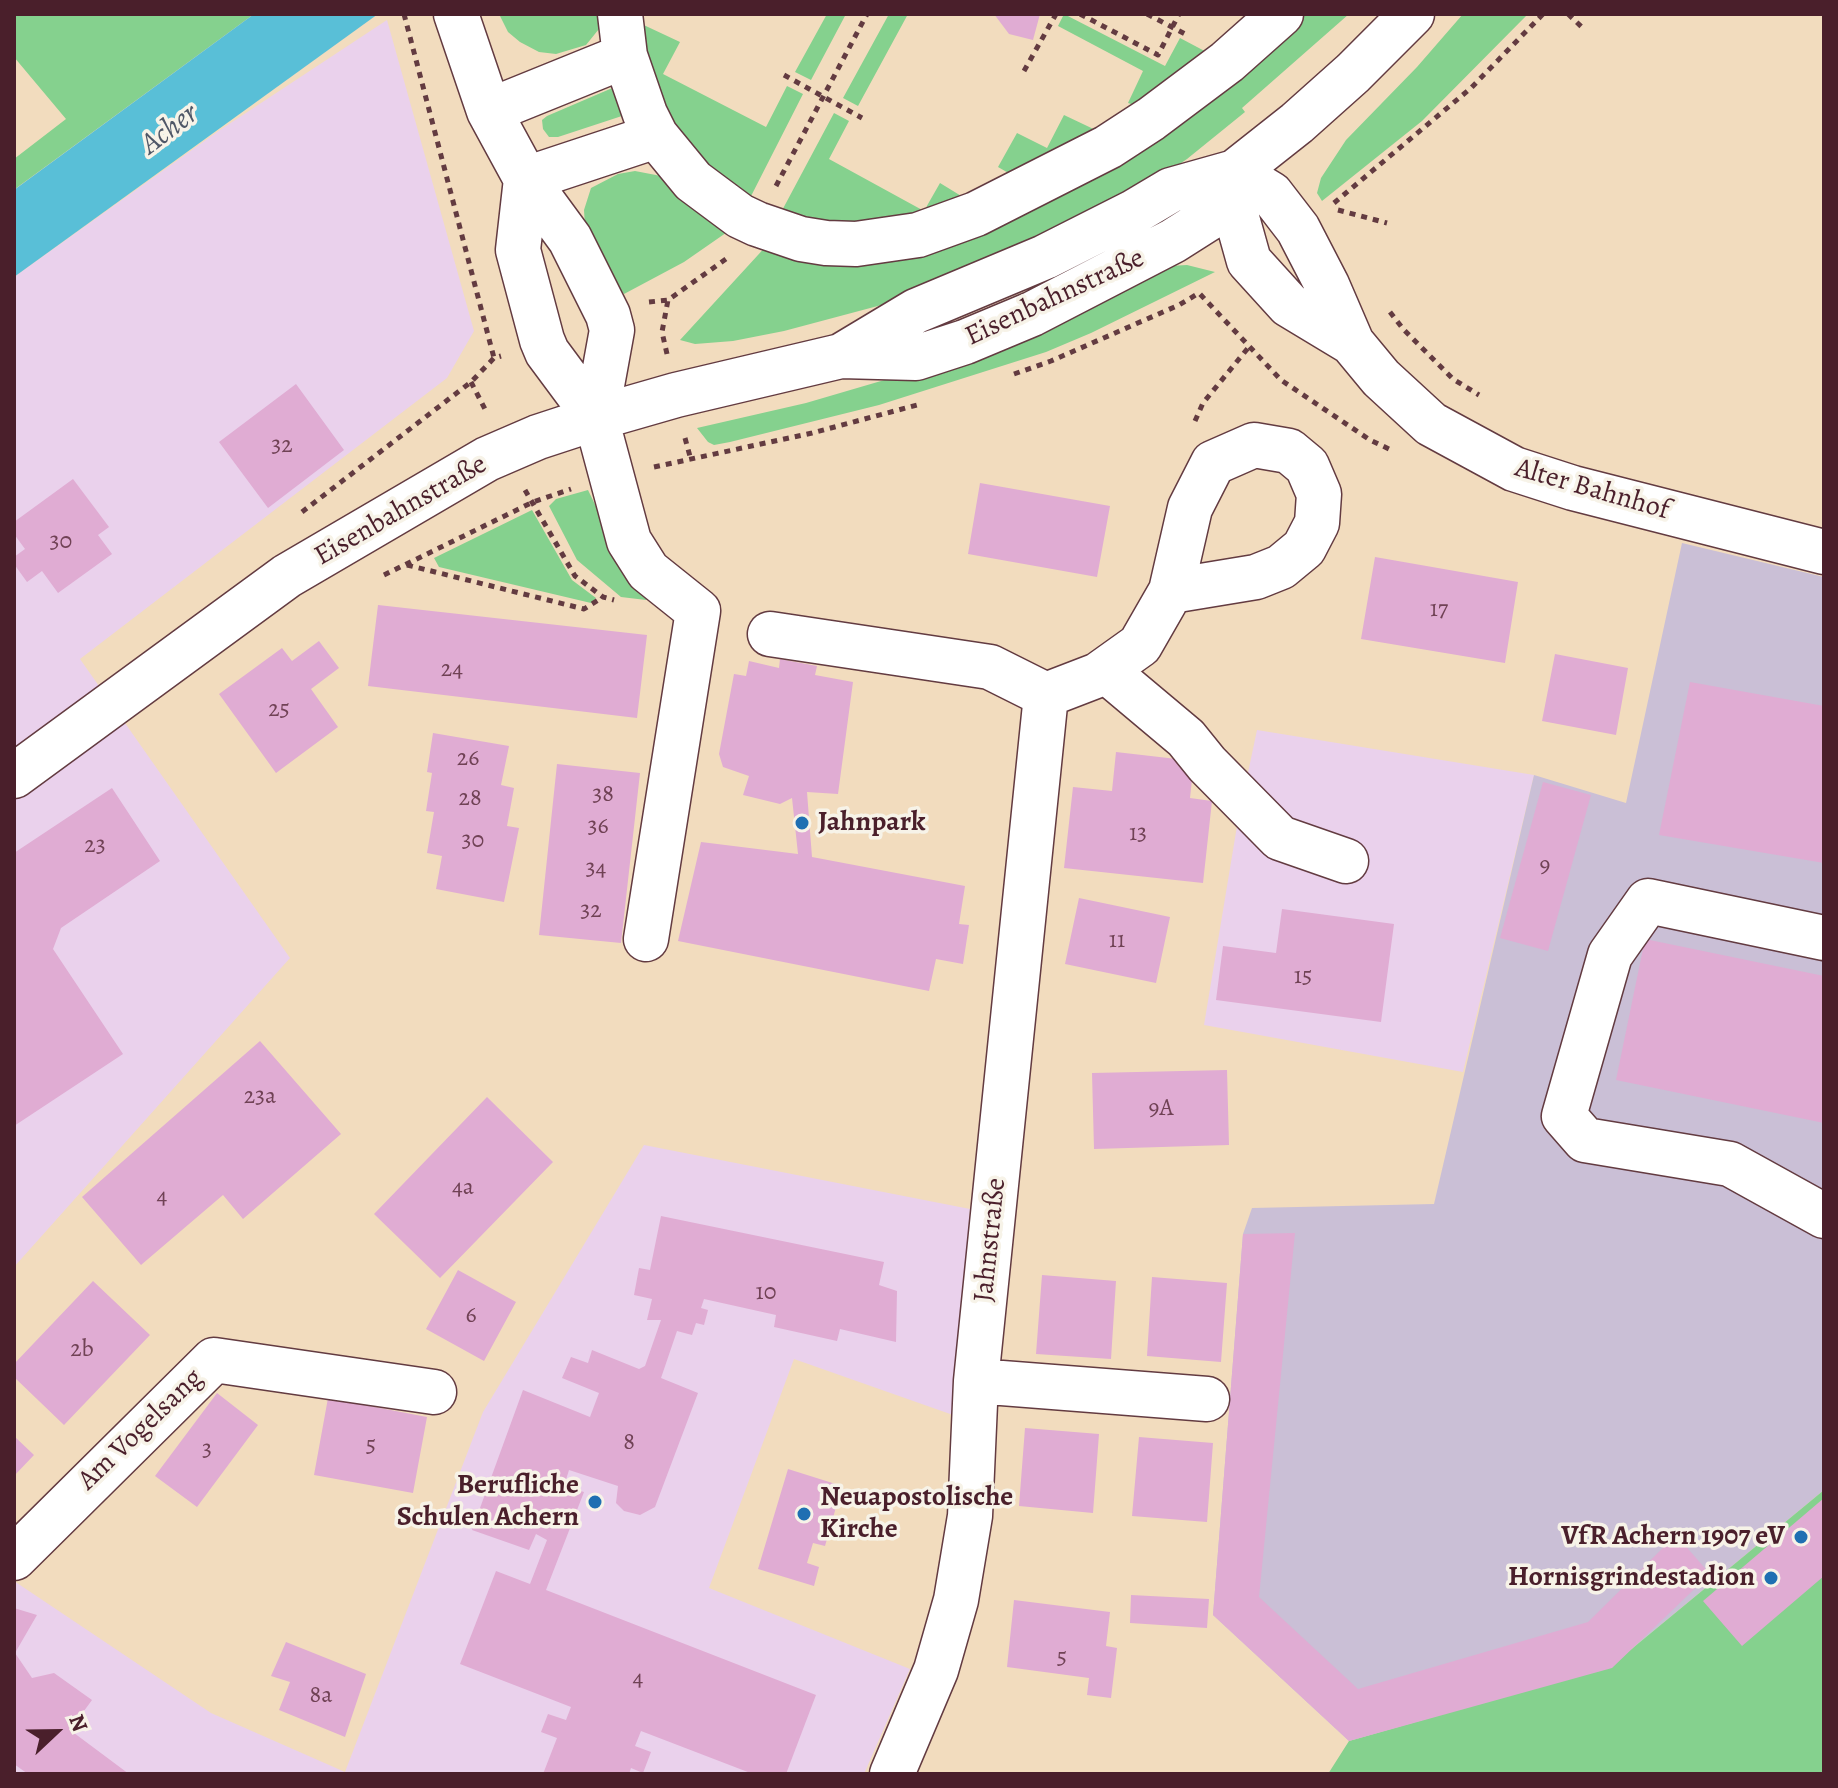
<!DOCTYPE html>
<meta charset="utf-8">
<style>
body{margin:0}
#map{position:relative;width:1838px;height:1788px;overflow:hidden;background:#f2dcbe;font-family:Alegreya,serif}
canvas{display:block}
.frame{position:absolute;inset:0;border:16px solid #4a1f2b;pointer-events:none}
.north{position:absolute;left:16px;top:1692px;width:80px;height:80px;-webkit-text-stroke:6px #f7f3e8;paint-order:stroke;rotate:68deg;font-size:22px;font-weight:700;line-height:32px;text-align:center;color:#4a1f2b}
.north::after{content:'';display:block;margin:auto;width:28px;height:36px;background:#4a1f2b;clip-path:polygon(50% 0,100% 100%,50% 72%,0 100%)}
</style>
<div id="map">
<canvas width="1838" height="1788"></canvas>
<div class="frame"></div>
<div class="north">N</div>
</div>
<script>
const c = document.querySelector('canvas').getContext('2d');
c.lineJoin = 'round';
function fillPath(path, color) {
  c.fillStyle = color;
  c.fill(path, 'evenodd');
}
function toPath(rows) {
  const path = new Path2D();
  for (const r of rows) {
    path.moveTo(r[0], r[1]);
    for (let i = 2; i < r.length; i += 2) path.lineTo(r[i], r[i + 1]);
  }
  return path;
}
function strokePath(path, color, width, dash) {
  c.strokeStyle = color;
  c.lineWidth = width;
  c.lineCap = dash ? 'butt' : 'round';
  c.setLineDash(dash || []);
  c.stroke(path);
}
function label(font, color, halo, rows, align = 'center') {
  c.font = font + ' Alegreya,serif';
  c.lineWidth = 7;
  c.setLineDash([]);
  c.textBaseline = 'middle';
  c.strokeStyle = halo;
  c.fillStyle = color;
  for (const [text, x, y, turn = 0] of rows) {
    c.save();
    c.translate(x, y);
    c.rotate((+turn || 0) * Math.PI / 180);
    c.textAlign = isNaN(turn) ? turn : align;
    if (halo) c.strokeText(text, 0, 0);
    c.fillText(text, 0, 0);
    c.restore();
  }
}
const built = toPath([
 [387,20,474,331,447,378,80,659,290,958,14,1267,14,277,220,130],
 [1257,730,1534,775,1463,1072,1204,1025,1238,820],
 [644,1145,970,1209,953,1415,794,1359,709,1588,910,1669,864,1774,14,1774,14,1581,211,1713,345,1772,483,1412]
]);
const industrial = toPath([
 [1682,543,1824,577,1824,1490,1611,1666,1349,1741,1213,1615,1243,1234,1252,1208,1434,1204,1534,775,1626,803]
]);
const green = toPath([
 [14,14,193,15,254,14,15,189,14,159,66,119,14,57],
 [499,14,606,14,603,24,586,45,556,54,539,52,520,42,508,32],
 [827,14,846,14,811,80,795,72],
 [889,14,908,14,858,106,843,98],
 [1064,14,1165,66,1180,38,1214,56,1143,108,1128,103,1143,71,1058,26],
 [1303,14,1349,14,1242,108,1245,112,1187,159,1137,193,904,299,784,331,733,341,695,344,680,340,769,243,856,258,1264,50],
 [1463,14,1528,14,1422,121,1322,201,1317,193,1321,178,1346,140,1417,67],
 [633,20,680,42,663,74,766,127,787,86,803,94,747,204,682,151],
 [617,86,628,114,558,137,549,137,543,129,542,120,547,116],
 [834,113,849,121,829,159,924,211,940,183,971,202,882,228,778,218],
 [1064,115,1104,134,1019,179,998,167,1017,133,1047,148],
 [635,171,661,176,674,183,733,228,684,262,624,294,608,271,585,226,584,210,591,188,618,174],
 [1187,265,1215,272,1091,333,1046,352,879,405,730,442,714,445,708,442,697,428,806,403,939,364,1169,266],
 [588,490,619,554,649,591,646,600,621,597,577,560,549,506,556,499],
 [532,510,572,580,596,598,591,603,439,567,434,558],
 [1824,1490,1824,1774,1328,1774,1349,1741,1611,1666]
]);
const water = toPath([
 [254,14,378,14,14,277,14,190]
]);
const building = toPath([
 [994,14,1040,14,1033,40,1009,34],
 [296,384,344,450,268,508,219,442],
 [73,479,109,527,98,535,112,554,58,593,42,571,27,582,14,564,14,557,25,549,14,534,14,522],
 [980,483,1110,506,1097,577,968,554],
 [1375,557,1518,582,1505,663,1361,639],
 [378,605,647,635,637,718,368,686],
 [319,641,339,668,311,689,338,727,276,773,219,694,282,648,292,661],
 [1555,654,1628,668,1616,735,1542,721],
 [780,659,817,666,815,675,853,682,838,794,807,792,812,857,965,886,959,924,969,925,963,964,936,959,929,991,678,941,701,842,798,854,792,798,780,804,743,795,749,776,723,767,719,754,734,674,746,676,749,661,779,668],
 [1690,682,1824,706,1824,863,1659,835],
 [433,733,509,746,501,785,514,788,507,826,519,828,504,902,436,889,442,856,427,853,434,812,426,811,432,773,427,772],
 [1116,752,1194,761,1190,798,1212,801,1203,883,1064,868,1073,787,1112,791],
 [557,764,640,773,621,943,539,935],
 [1543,782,1591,795,1548,951,1500,938],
 [112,788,160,861,61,928,53,949,123,1054,14,1126,14,853],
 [1079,898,1170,917,1156,983,1065,964],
 [1282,909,1394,924,1381,1022,1216,1000,1223,946,1276,953],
 [1645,939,1824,976,1824,1123,1616,1080],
 [260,1041,341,1134,243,1219,223,1195,141,1265,82,1197],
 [1227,1070,1229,1145,1094,1149,1092,1073],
 [487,1097,553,1162,440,1278,374,1214],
 [661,1216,884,1262,879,1285,897,1291,896,1342,840,1329,837,1341,774,1327,776,1315,704,1299,701,1308,708,1310,704,1325,696,1323,692,1335,677,1331,661,1378,698,1393,655,1507,640,1515,624,1511,616,1503,618,1486,569,1470,564,1486,584,1492,546,1590,816,1695,786,1774,753,1774,641,1731,635,1746,651,1752,643,1773,631,1768,629,1774,543,1774,557,1738,541,1732,548,1714,566,1720,571,1707,460,1664,496,1571,530,1584,547,1540,536,1534,529,1550,472,1530,523,1390,590,1417,599,1393,562,1378,571,1357,588,1363,592,1350,639,1369,645,1366,661,1320,647,1320,652,1299,634,1295,639,1268,650,1270],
 [1295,1233,1259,1597,1358,1689,1588,1622,1676,1535,1710,1574,1612,1668,1349,1741,1213,1615,1243,1234],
 [458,1270,516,1302,484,1361,426,1329],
 [1042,1275,1116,1281,1111,1359,1036,1354],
 [1152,1277,1227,1283,1221,1362,1147,1356],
 [93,1281,150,1335,64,1425,14,1377,14,1364],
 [217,1393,258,1425,197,1507,155,1476],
 [328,1398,427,1417,413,1493,314,1475],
 [1025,1428,1099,1434,1093,1513,1019,1506],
 [14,1436,34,1455,14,1476],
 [1139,1437,1213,1443,1207,1522,1132,1516],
 [788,1469,842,1486,825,1546,813,1543,807,1563,819,1567,814,1586,758,1569],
 [1824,1498,1824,1576,1742,1646,1703,1601],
 [1131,1595,1209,1599,1207,1628,1130,1623],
 [1014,1600,1110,1612,1106,1646,1117,1648,1111,1698,1087,1695,1089,1678,1007,1667],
 [14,1608,37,1615,15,1653,32,1678,54,1673,92,1700,70,1730,129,1774,28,1774,14,1764],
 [286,1642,366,1674,345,1737,279,1710,290,1682,271,1676]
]);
const path = toPath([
 [404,14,494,358],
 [1080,14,1158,55,1179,14],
 [1147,14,1189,36],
 [1568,14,1585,30],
 [1024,71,1056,14],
 [784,75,862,118],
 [776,186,867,14],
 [1334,203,1471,88,1543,14],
 [1338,210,1387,223],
 [649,302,668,300,726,259],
 [1390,312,1404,330,1453,379,1479,395],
 [667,354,662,332,668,300],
 [1014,374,1051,361,1179,305,1199,293,1281,380,1370,440,1389,449],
 [471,382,487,413],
 [1195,421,1203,403,1248,348],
 [685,438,691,460],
 [654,467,812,433,917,405],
 [525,490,575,576,603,597,614,600],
 [302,512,471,382,494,358,501,356],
 [407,565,584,609,603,597],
 [384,575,533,502,571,489]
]);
const minor = toPath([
 [456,14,489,111,526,179,570,239,608,315,612,330,596,418],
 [620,14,625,56,645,114,656,136,693,181,740,216,757,224,801,239,826,243,856,244,918,235,976,214,1108,147,1151,119,1227,62,1281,14],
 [489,111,625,56],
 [1235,172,1271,194,1298,229,1327,285,1352,343,1381,378,1431,424,1514,469,1573,488,1824,552],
 [1235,172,1237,218,1249,261,1289,305,1352,343],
 [526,179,518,250,542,340,547,352,596,418,629,541,648,571,698,611,646,939],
 [526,179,656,136],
 [841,356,916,311,1045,257,1134,212,1171,190,1235,172,1297,123,1353,73,1412,14],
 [770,634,990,667,1046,695,1098,675,1140,645,1171,591,1190,508,1213,463,1254,445,1289,451,1307,466,1319,494,1317,523,1304,548,1281,567,1256,577,1171,591],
 [1105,670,1186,738,1207,764,1280,838,1346,861],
 [14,776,287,576,487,459,538,437,596,418,676,395,841,356,916,358,965,342,1032,314,1173,241,1214,215,1235,172],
 [1824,938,1648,901,1610,955,1564,1116,1585,1140,1730,1164,1824,1216],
 [976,1381,1207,1399],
 [14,1558,214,1360,434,1392],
 [892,1774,936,1670,956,1600,970,1516,976,1381,1046,695]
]);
const markers = [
 [802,823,8,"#1f6fb2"],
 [595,1502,8,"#1f6fb2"],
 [804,1514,8,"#1f6fb2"],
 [1801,1537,8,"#1f6fb2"],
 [1771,1578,8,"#1f6fb2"]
];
const numberNames = [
 ["32",282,446],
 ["30",61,542],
 ["17",1439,610],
 ["24",452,670],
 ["25",279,710],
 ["26",468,759],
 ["38",603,795],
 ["28",470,799],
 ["36",598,827],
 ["13",1138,834],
 ["30",473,841],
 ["23",95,846],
 ["9",1545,866],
 ["34",596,869],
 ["32",591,911],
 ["11",1117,941],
 ["15",1303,977],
 ["23a",260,1097],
 ["9A",1161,1109],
 ["4a",463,1188],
 ["4",162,1197],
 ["10",766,1293],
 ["6",471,1316],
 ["2b",82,1350],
 ["8",629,1443],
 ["5",371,1446],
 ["3",207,1450],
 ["5",1062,1658],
 ["4",638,1679],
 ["8a",321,1696]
];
const streetNames = [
 ["Eisenbahnstraße",1055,298,-25],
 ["Alter Bahnhof",1592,490,16],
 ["Eisenbahnstraße",401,511,-30],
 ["Jahnstraße",991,1240,-84],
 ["Am Vogelsang",141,1430,-44]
];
const poiNames = [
 ["Jahnpark",818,823,"left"],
 ["Berufliche",579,1486],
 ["Schulen Achern",579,1518],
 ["Neuapostolische",820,1498,"left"],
 ["Kirche",820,1530,"left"],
 ["VfR Achern 1907 eV",1785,1537],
 ["Hornisgrindestadion",1755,1578]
];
const waterNames = [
 ["Acher",170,130,-37]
];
fillPath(built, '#ead1ec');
fillPath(industrial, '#cabfd6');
fillPath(green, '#85d18e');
fillPath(water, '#59bfd7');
fillPath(building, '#e0acd3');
strokePath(minor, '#633b41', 47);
strokePath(path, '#633b41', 5, [6, 6]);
strokePath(minor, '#fff', 44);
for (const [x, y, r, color] of markers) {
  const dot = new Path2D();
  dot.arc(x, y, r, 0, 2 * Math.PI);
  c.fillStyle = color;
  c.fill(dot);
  strokePath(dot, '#f7f3e8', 3);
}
label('24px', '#704255', null, numberNames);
label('28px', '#4a1f2b', '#f7f3e8', streetNames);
label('bold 28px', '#4a1f2b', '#f7f3e8', poiNames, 'right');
label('italic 30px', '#4f5767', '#f7f3e8', waterNames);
</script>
